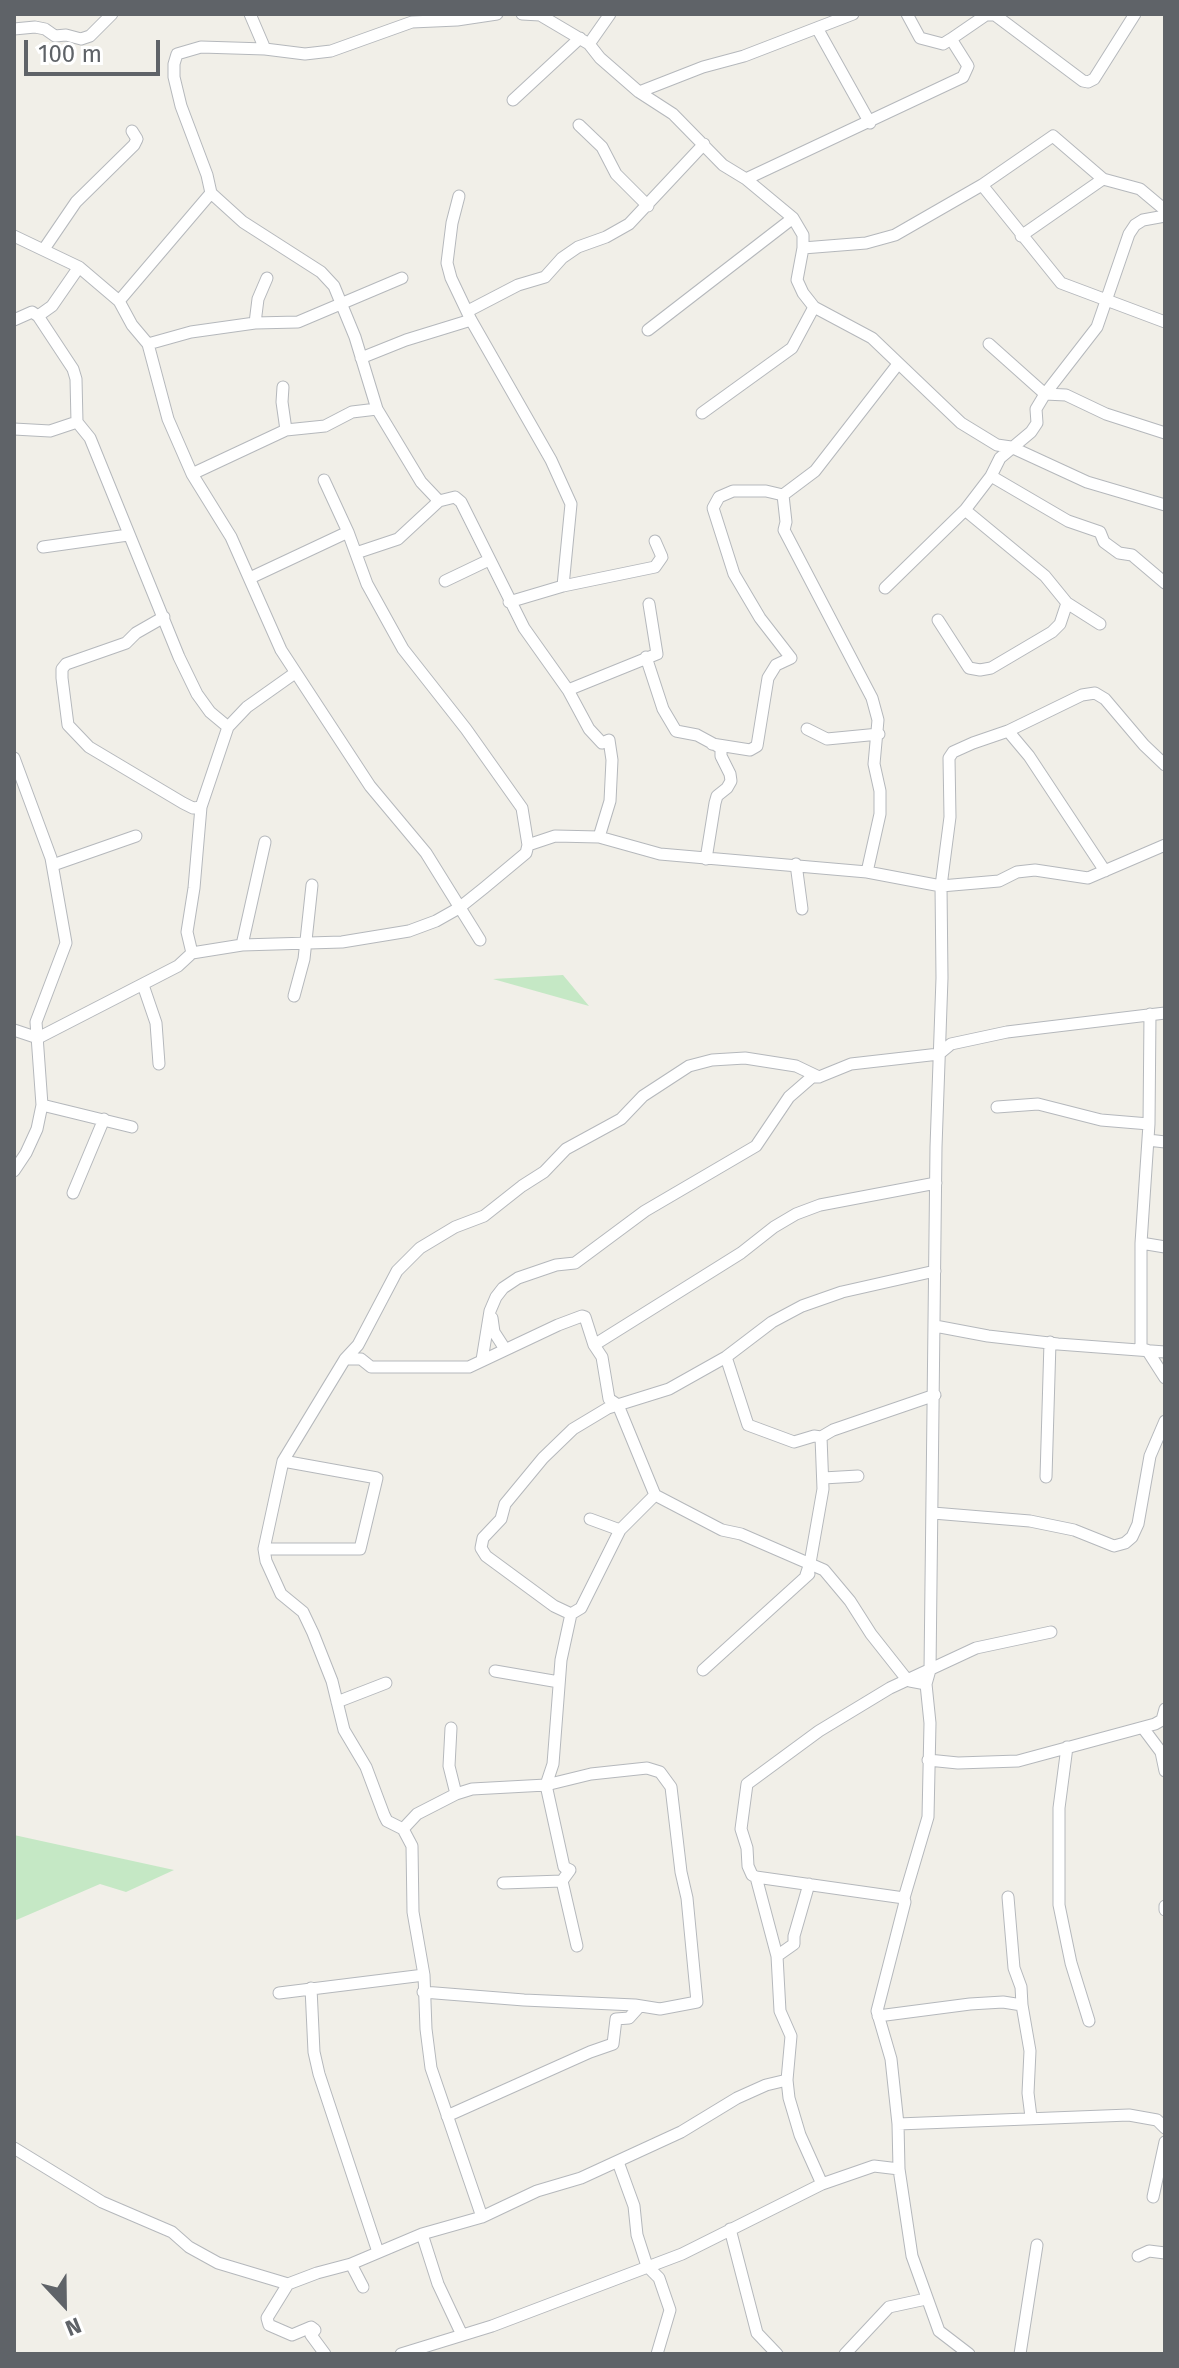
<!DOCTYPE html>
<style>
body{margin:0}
#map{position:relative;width:1179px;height:2368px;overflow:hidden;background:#f1efe8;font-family:"Fira Sans",sans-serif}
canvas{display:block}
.frame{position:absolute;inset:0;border:16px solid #5f6368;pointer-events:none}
.north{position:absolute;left:24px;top:2264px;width:80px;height:80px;-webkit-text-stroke:6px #fff;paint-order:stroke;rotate:158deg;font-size:22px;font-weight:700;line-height:32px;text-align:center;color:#5f6368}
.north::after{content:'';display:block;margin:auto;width:28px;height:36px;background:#5f6368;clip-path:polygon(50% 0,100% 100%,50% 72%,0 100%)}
.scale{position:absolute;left:24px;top:40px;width:136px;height:36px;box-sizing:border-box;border:4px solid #5f6368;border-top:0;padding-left:10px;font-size:24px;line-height:28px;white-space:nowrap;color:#5f6368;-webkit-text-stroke:6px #fff;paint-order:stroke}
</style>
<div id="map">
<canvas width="1179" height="2368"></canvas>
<div class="frame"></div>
<div class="north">N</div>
<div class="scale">100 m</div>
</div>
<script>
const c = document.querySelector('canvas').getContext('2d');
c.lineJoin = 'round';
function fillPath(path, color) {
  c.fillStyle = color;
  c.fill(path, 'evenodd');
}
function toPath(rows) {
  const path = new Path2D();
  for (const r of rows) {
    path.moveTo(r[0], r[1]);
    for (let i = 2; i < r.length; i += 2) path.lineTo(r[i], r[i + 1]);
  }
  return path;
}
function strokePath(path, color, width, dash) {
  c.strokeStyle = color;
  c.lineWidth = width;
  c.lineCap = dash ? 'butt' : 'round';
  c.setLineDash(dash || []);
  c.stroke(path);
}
const green = toPath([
 [563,975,589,1006,493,979],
 [14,1835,174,1870,126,1892,100,1884,14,1921]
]);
const minor = toPath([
 [250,14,265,49],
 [497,14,457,20,412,22,331,51,305,54,265,49,201,47,177,54,174,64,174,77,181,106,207,175,211,193,243,222,321,272,334,286,355,337,377,409,421,482,439,501,455,497,461,502,524,628,568,690,589,729,602,743,609,740,612,760,610,801,599,837],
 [522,14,540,15,589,44,600,58,639,92,673,114,723,165,746,179,793,218,803,235,803,248,797,280,803,293,814,307,872,338,961,423,997,445,1011,447,1087,482,1165,505],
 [907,14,920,38,943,44,951,39],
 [817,28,870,123],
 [14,29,35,27,45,29,55,36,66,35,81,39,90,36,112,14],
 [589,44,610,14],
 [639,92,703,67,744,56,853,14],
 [513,100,580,38],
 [579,125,602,147,616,174,648,206],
 [746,179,963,77,968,66,951,39,986,15,995,15,1083,81,1088,82,1094,79,1135,14],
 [982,185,1053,136,1103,179,1140,189,1165,210],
 [459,196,452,223,447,263,451,278,471,320,551,460,571,504,563,586],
 [14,236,79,267,119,301,132,325,148,344,168,419,192,474,231,537,281,650,370,786,426,853,480,940],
 [1021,236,1103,179],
 [803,248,866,243,895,235,982,185,1061,283,1165,322],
 [44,249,76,202,134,145,137,139,132,131],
 [119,301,211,193],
 [468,311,518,285,545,277,562,258,578,247,606,237,629,224,704,144],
 [38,316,73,369,76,379,77,422,90,438,179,657,197,694,210,712,228,727],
 [14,320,32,312,38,316,52,306,79,267],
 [255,323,258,299,267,278],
 [648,330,793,218],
 [148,344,191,332,255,323,298,322,402,278],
 [989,344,1045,394,1097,327,1129,234,1135,225,1143,220,1165,216],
 [361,358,406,340,471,320],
 [283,387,282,402,286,430],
 [702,413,792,348,814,307],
 [14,429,50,431,77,422],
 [1165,433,1106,414,1066,395,1045,394,1036,409,1037,423,1031,432,1000,458,991,476,1068,521,1100,532,1104,542,1119,553,1132,555,1165,583],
 [192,474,286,430,325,426,352,412,377,409],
 [991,476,965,510,1045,576,1067,603,1100,624],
 [324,480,348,532,367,584,403,649,466,729,522,808,528,845],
 [43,547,128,535],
 [356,553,398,539,439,501],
 [250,578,348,532],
 [445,581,489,560],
 [885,588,965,510],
 [509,602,563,586,655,567,662,557,655,541],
 [164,617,136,633,126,643,66,664,62,669,62,678,68,725,89,747,183,803,193,808,201,807],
 [938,620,969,668,980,670,991,668,1052,632,1060,624,1067,603],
 [646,657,663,709,676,731,697,735,721,748,721,756,730,774,731,781,727,788,717,796,715,803,706,859],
 [568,690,657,654,649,604],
 [807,729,827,739,879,734],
 [1008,731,1029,756,1105,871],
 [712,744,750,750,757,746,768,678,776,665,791,658,760,618,734,574,713,508,719,497,733,491,766,491,783,495],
 [14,758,51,858,66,943,36,1022,42,1105,37,1129,26,1153,14,1171],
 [796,864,802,909],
 [53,865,136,836],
 [867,872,880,814,880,791,874,764,878,720,872,698,784,530,786,522,783,495,815,471,898,364],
 [242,945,265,842],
 [192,953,187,932,194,888,201,807,228,727,247,707,295,673],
 [143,985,156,1023,159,1064],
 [294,996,304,959,312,885],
 [14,1030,38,1038,178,966,192,953,242,945,342,942,409,931,436,921,459,908,484,888,526,853,528,845,555,836,599,837,660,854,867,872,941,886,999,881,1017,872,1035,870,1088,878,1165,845],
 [42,1105,132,1127],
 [997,1107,1038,1104,1101,1120,1149,1124],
 [1148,1140,1165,1142],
 [73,1193,104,1119],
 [1141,1243,1165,1247],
 [492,1318,494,1332,505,1349],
 [935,1326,988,1336,1058,1344,1165,1352],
 [594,1345,741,1253,774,1227,796,1214,820,1205,936,1183],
 [1141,1349,1141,1243,1149,1124,1150,1014],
 [1147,1350,1165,1378],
 [726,1357,748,1425,794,1442,814,1436,821,1437],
 [345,1359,361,1359,371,1367,469,1367,558,1325,582,1316,585,1317,594,1345,602,1357,609,1399,618,1405,655,1495,722,1530,741,1534,824,1570,850,1601,871,1634,905,1677,910,1681,926,1684],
 [482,1360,490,1311,496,1297,503,1288,518,1278,556,1265,575,1263,645,1211,756,1146,789,1097,812,1077,819,1077,851,1064,939,1054,951,1044,1007,1032,1165,1013],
 [1046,1477,1050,1342],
 [823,1478,858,1476],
 [655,1495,620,1530,581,1608,571,1614,554,1606,486,1556,481,1548,483,1538,501,1519,505,1504,543,1458,573,1429,608,1408,669,1389,726,1357,772,1322,802,1306,842,1292,935,1271],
 [933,1513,1030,1521,1074,1530,1114,1546,1125,1543,1132,1537,1138,1524,1150,1456,1165,1421],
 [590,1519,620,1530],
 [264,1549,360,1549,377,1478,283,1461],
 [806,1575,810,1563,823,1489,821,1437,833,1430,935,1395],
 [703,1670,809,1574],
 [495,1671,559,1682],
 [337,1702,386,1683],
 [451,1728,449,1766,456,1794],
 [1143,1728,1161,1752,1165,1771],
 [1067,1747,1059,1808,1059,1905,1071,1963,1089,2021],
 [928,1760,958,1763,1018,1761,1155,1724,1162,1720,1165,1709],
 [403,1829,417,1814,456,1794,472,1789,546,1785,591,1774,647,1768,660,1772,671,1787,681,1872,687,1898,697,2002,660,2009,635,2005,524,2000,423,1992],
 [756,1877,904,1898],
 [562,1881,577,1946],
 [503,1883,562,1881,570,1870,564,1867,546,1785,553,1764,561,1660,571,1614],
 [1008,1897,1014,1968,1021,1987,1022,2005],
 [1165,1906,1165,1910],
 [777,1956,794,1944,794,1936,809,1884],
 [311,1988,314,2052,319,2074,378,2252],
 [279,1993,424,1975],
 [878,2016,970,2004,1003,2002,1022,2005,1030,2051,1028,2093,1031,2117],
 [447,2116,590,2052,613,2044,616,2019,629,2018,638,2008],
 [898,2124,1129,2115,1157,2120,1165,2128],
 [14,2148,102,2202,172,2232,189,2247,218,2263,288,2284],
 [618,2162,634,2206,637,2235,647,2266,659,2278,670,2310,657,2354],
 [822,2184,800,2135,789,2098,787,2080,791,2036,780,2011,777,1956,756,1877,752,1875,748,1866,747,1848,741,1829,747,1784,819,1731,890,1688,976,1648,1051,1632],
 [1153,2197,1165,2142],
 [482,2217,431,2068,426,2029,424,1975,413,1912,412,1846,403,1829,387,1821,384,1815,366,1767,344,1730,332,1681,313,1633,303,1612,281,1594,266,1561,264,1549,283,1461,345,1359,358,1345,397,1271,420,1248,455,1227,484,1216,522,1186,544,1172,566,1149,621,1119,643,1096,689,1066,712,1060,745,1058,796,1066,819,1077],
 [730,2229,757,2333,777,2354],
 [422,2234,438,2284,462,2335],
 [1138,2256,1149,2251,1165,2253],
 [351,2264,363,2287],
 [325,2354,311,2335,315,2330,311,2327,292,2335,269,2325,267,2318,288,2284,317,2273,351,2264,422,2234,482,2217,537,2191,581,2178,681,2132,737,2098,766,2085,787,2080],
 [401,2354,492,2326,682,2254,822,2184,874,2166,899,2169],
 [845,2354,889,2307,926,2299],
 [969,2354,939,2331,912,2256,899,2169,898,2124,891,2059,877,2011,905,1902,904,1898,928,1817,930,1723,926,1684,930,1670,936,1147,942,978,941,886,950,817,949,758,953,752,973,743,1008,731,1082,695,1095,693,1105,699,1144,745,1165,765],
 [1020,2354,1037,2245]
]);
fillPath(green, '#c5e8c5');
strokePath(minor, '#b5b8bc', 13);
strokePath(minor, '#fff', 11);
</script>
